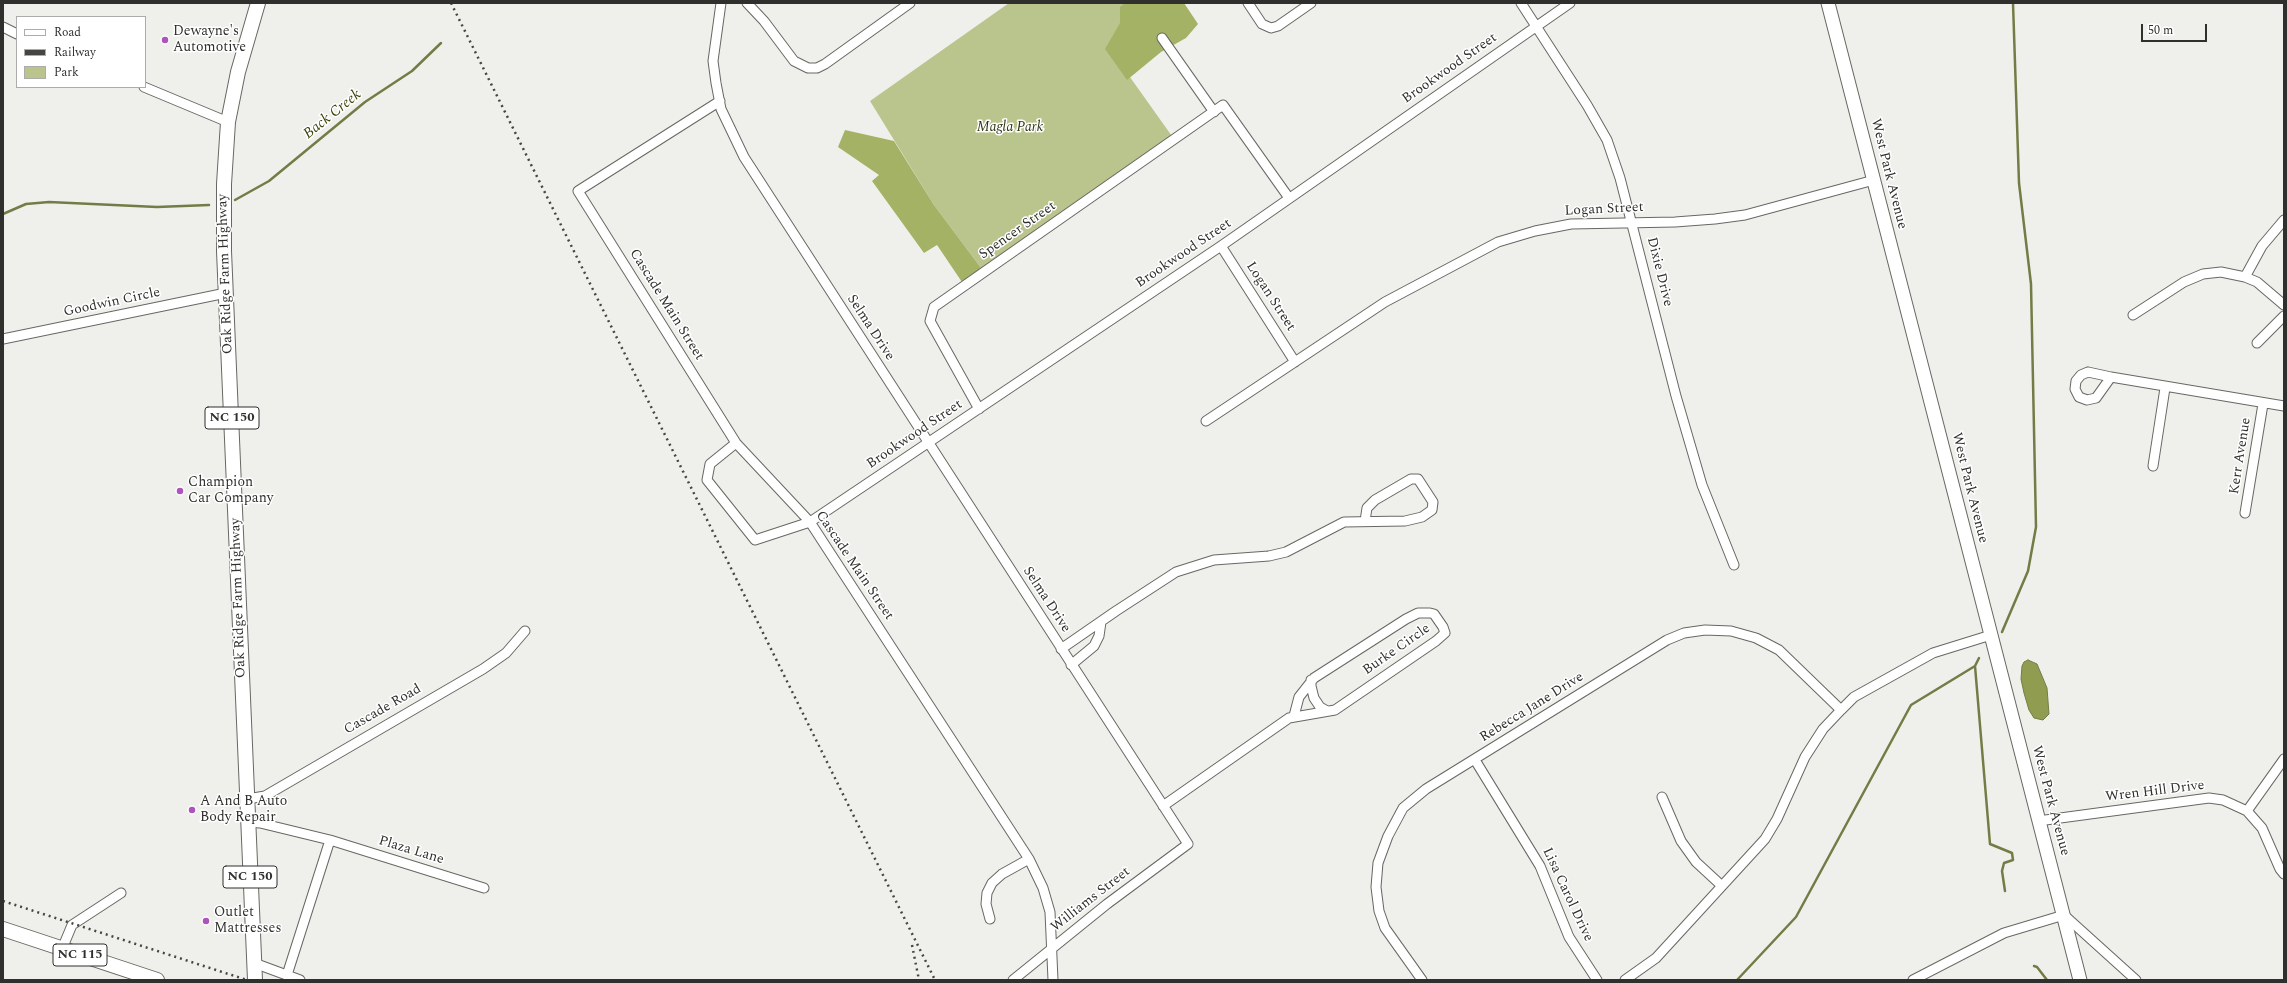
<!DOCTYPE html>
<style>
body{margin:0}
#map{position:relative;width:2287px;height:983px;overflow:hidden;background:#eff0eb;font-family:Spectral,serif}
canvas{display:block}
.frame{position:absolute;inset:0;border:4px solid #2f2f2d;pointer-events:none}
.legend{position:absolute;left:16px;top:16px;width:130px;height:72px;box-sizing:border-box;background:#fff;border:1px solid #acacab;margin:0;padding:5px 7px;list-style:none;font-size:12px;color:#2f2f2d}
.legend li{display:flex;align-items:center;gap:8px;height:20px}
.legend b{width:20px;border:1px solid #acacab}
.scale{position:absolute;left:2141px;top:24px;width:66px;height:18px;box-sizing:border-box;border:2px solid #2f2f2d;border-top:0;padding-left:5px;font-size:12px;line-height:14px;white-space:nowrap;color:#2f2f2d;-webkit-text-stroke:3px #fff;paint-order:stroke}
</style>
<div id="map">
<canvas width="2287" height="983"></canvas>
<div class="frame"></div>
<ul class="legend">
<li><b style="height:5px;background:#fff"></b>Road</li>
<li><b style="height:5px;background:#454542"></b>Railway</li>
<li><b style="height:11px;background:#bac58e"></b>Park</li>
</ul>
<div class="scale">50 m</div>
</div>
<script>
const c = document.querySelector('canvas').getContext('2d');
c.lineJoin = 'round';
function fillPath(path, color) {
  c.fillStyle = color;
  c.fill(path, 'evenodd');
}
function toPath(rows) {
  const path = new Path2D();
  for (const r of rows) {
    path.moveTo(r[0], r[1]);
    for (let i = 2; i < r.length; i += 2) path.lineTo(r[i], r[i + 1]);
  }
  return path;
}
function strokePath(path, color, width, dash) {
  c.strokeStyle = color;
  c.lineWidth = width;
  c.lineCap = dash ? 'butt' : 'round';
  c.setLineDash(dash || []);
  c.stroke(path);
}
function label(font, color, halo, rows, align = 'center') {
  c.font = font + ' Spectral,serif';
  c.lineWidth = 3;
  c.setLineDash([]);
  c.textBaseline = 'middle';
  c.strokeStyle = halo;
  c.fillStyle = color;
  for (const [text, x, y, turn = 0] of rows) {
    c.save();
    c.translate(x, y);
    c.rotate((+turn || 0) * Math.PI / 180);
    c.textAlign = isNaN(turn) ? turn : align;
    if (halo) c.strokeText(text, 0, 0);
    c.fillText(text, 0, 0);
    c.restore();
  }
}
const green = toPath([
 [1009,3,1178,3,1120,63,1174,139,984,272,934,205,870,101]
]);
const forest = toPath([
 [1125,3,1184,3,1198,24,1186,38,1161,52,1127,80,1105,49,1120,23,1120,7],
 [845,130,894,141,934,205,984,272,964,285,937,245,924,253,872,181,879,175,838,147]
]);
const water = toPath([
 [2028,660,2037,664,2047,688,2049,714,2043,720,2034,718,2029,710,2024,693,2021,679,2022,666,2024,662,2028,660]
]);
const stream = toPath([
 [235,200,269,181,365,102,412,71,441,43],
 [3,214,26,204,49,202,157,207,209,205],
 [2002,632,2028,571,2036,527,2031,284,2019,183,2013,3],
 [1975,666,1990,844,2012,853,2013,860,2004,863,2002,871,2005,891],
 [2034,966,2037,967,2047,980],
 [1737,980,1796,917,1911,705,1975,666,1979,658]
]);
const street = toPath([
 [721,3,713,61,716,83,721,109,744,157,1188,844,1107,904,1013,980],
 [747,3,764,21,794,61,808,68,817,68,825,64,910,3],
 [1248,3,1262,24,1271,28,1278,26,1311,3],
 [1521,3,1587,105,1607,140,1620,178,1676,396,1702,485,1734,565],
 [3,27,17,34],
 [1162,38,1214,112],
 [144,87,228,122],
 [720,101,578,191,736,443,810,522,1029,859,1043,888,1050,912,1053,980],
 [1221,246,1295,362],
 [2245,277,2262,246,2284,220],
 [2133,315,2184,282,2203,274,2221,272,2245,277,2257,282,2284,305],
 [3,339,226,293],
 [2257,343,2284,316],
 [2088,372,2111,377,2096,398,2087,400,2079,397,2075,389,2076,381,2081,375,2088,372],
 [2111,377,2284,406],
 [979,409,930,321,934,307,1223,105,1289,198],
 [1206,421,1385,302,1498,242,1535,231,1571,224,1675,222,1715,219,1745,215,1874,180],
 [736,443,710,464,707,480,755,540,810,522,1221,246,1570,3],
 [2153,466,2165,388],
 [2245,513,2263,404],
 [1061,649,1116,611,1176,572,1214,560,1269,556,1286,552,1344,522,1405,521,1422,517,1432,510,1433,502,1418,479,1411,479,1375,500,1367,508,1365,521],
 [1071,665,1094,646,1099,636,1101,622],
 [1311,680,1311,686,1314,698,1320,707,1327,711],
 [1475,760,1540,866,1569,937,1597,980],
 [1662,797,1681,841,1696,862,1722,886],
 [247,799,265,796,483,669,506,653,525,631],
 [1163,806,1289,718,1335,710,1436,641,1445,633,1443,627,1434,614,1430,613,1418,613,1406,619,1314,678,1299,697,1294,716],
 [2247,811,2284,759],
 [2038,821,2209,798,2223,800,2247,811,2262,828,2280,869,2284,874],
 [248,822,260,823,330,840,484,888],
 [990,919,986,904,987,893,992,883,1002,874,1029,859],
 [62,949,72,925,121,893],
 [254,963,300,980],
 [287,975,330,840],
 [1422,980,1385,928,1379,911,1376,887,1378,863,1388,836,1403,808,1426,789,1667,640,1684,633,1705,630,1731,631,1756,638,1779,650,1841,710],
 [1625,980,1656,958,1765,839,1777,819,1805,757,1823,729,1841,710,1854,697,1933,653,1991,635],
 [1913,980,2004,933,2064,915,2136,980]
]);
const secondary = toPath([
 [1828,3,2080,980]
]);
const primary = toPath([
 [3,929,157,980],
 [255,980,224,251,224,184,228,122,238,72,258,3]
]);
const rail = toPath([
 [451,3,935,980],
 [3,901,247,980],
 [912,945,919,980]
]);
const markers = [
 [165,40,4,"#ae52bc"],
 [180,491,4,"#ae52bc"],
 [192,810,4,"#ae52bc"],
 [206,921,4,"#ae52bc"]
];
const shields = [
 [232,418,54],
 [250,877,54],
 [80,955,54]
];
const shieldNames = [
 ["NC 150",232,418],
 ["NC 150",250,877],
 ["NC 115",80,955]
];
const poiNames = [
 ["Dewayne's",173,32],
 ["Automotive",173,48],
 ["Champion",188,483],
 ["Car Company",188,499],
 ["A And B Auto",200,802],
 ["Body Repair",200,818],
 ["Outlet",214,913],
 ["Mattresses",214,929]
];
const streetNames = [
 ["Brookwood Street",1450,69,-35],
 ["West Park Avenue",1888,174,76],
 ["Logan Street",1604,210,-3],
 ["Spencer Street",1018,231,-35],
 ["Brookwood Street",1184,254,-34],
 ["Dixie Drive",1659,272,76],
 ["Oak Ridge Farm Highway",226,274,-92],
 ["Logan Street",1270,297,57],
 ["Goodwin Circle",112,303,-12],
 ["Cascade Main Street",666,305,58],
 ["Selma Drive",870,328,57],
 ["Brookwood Street",915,435,-34],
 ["Kerr Avenue",2241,456,-81],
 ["West Park Avenue",1969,488,76],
 ["Cascade Main Street",854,566,56],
 ["Oak Ridge Farm Highway",239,598,-92],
 ["Selma Drive",1046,600,57],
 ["Burke Circle",1397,650,-35],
 ["Rebecca Jane Drive",1532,708,-32],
 ["Cascade Road",383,710,-30],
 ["Wren Hill Drive",2155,792,-7],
 ["West Park Avenue",2050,801,75],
 ["Plaza Lane",411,851,17],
 ["Lisa Carol Drive",1567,895,65],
 ["Williams Street",1091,900,-38]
];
const parkNames = [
 ["Magla Park",1010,128]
];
const waterNames = [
 ["Back Creek",333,115,-39]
];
fillPath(green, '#bac58e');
fillPath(forest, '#a4b265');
fillPath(water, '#909d51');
strokePath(water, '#737c46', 1);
strokePath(stream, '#737c46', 2.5);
strokePath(street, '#676863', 11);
strokePath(secondary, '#676863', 15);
strokePath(primary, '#676863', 16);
strokePath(street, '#fff', 9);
strokePath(secondary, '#fff', 13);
strokePath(primary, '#fff', 14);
strokePath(rail, '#454542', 2.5, [2, 4]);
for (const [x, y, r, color] of markers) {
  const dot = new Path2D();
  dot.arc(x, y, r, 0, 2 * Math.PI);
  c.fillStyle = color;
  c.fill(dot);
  strokePath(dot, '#fff', 1.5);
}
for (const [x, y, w] of shields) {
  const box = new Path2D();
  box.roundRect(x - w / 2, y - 11, w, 22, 3);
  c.fillStyle = '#fff';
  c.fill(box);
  strokePath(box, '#2f2f2d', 1);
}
label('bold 13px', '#2f2f2d', null, shieldNames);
label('14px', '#2f2f2d', '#fff', poiNames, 'left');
label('14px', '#2f2f2d', '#fff', streetNames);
label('italic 14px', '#303514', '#fff', parkNames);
label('italic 15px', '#3c4408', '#fff', waterNames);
</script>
